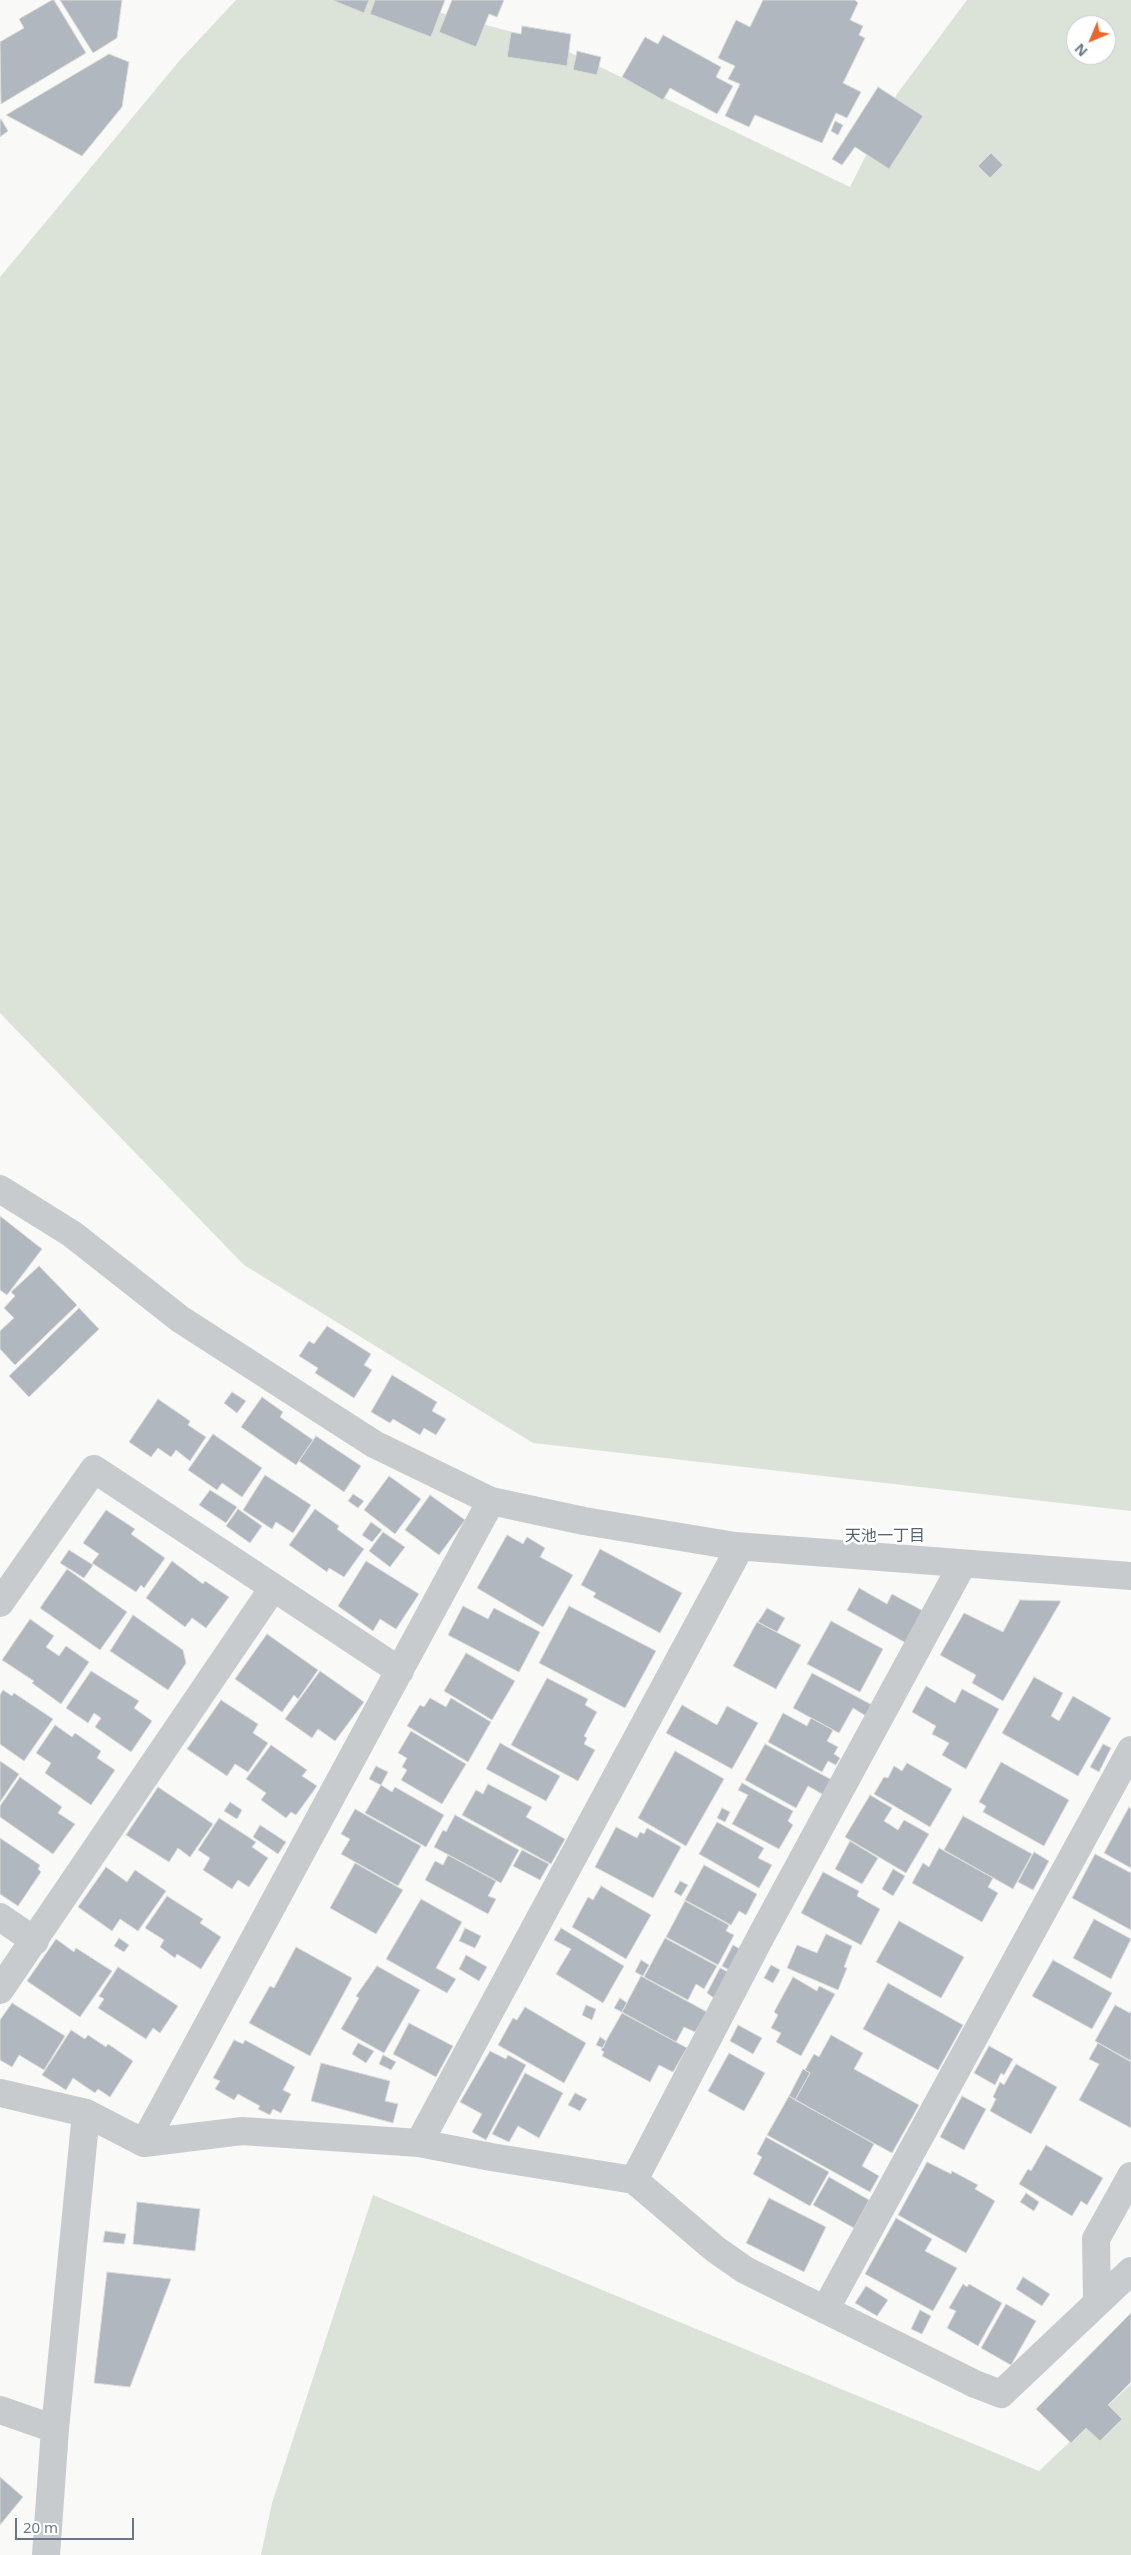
<!DOCTYPE html>
<meta charset="utf-8">
<style>
body{margin:0}
#map{position:relative;width:1131px;height:2555px;overflow:hidden;background:#f9f9f7;font-family:"Noto Sans",sans-serif}
canvas{display:block}
.north{position:absolute;left:1066px;top:15px;width:50px;height:50px;box-sizing:border-box;background:#fff;border:1px solid #c3c9d0;border-radius:50%;rotate:225deg;font-size:14px;font-weight:700;line-height:20px;text-align:center;color:#687889}
.north::after{content:'';display:block;margin:auto;width:18px;height:22px;background:#e6662b;clip-path:polygon(50% 0,100% 100%,50% 72%,0 100%)}
.scale{position:absolute;left:15px;top:2518px;width:119px;height:22px;box-sizing:border-box;border:2px solid #687889;border-top:0;padding-left:6px;font-size:15px;line-height:18px;white-space:nowrap;color:#687889;-webkit-text-stroke:4px #fff;paint-order:stroke}
</style>
<div id="map">
<canvas width="1131" height="2555"></canvas>
<div class="north">N</div>
<div class="scale">20 m</div>
</div>
<script>
const c = document.querySelector('canvas').getContext('2d');
c.lineJoin = 'round';
function fillPath(path, color) {
  c.fillStyle = color;
  c.fill(path, 'evenodd');
}
function toPath(rows) {
  const path = new Path2D();
  for (const r of rows) {
    path.moveTo(r[0], r[1]);
    for (let i = 2; i < r.length; i += 2) path.lineTo(r[i], r[i + 1]);
  }
  return path;
}
function strokePath(path, color, width, dash) {
  c.strokeStyle = color;
  c.lineWidth = width;
  c.lineCap = dash ? 'butt' : 'round';
  c.setLineDash(dash || []);
  c.stroke(path);
}
function label(font, color, halo, rows, align = 'center') {
  c.font = font + ' "Noto Sans","Noto Sans JP",sans-serif';
  c.lineWidth = 5;
  c.setLineDash([]);
  c.textBaseline = 'middle';
  c.strokeStyle = halo;
  c.fillStyle = color;
  for (const [text, x, y, turn = 0] of rows) {
    c.save();
    c.translate(x, y);
    c.rotate((+turn || 0) * Math.PI / 180);
    c.textAlign = isNaN(turn) ? turn : align;
    if (halo) c.strokeText(text, 0, 0);
    c.fillText(text, 0, 0);
    c.restore();
  }
}
const green = toPath([
 [236,0,392,0,546,41,850,187,897,94,967,0,1131,0,1131,1511,533,1443,244,1265,0,1013,0,277,180,60],
 [1076,25,1106,25,1106,55,1076,55],
 [373,2195,1039,2471,1131,2384,1131,2555,261,2555,272,2503]
]);
const building = toPath([
 [52,0,54,0,86,53,1,104,0,42,24,28,19,19,52,0],
 [60,0,122,0,117,38,93,53,60,0],
 [332,0,369,0,364,13,332,0],
 [375,0,445,0,431,37,370,14,375,0],
 [452,0,504,0,497,17,489,14,476,47,439,32,452,0],
 [763,0,855,0,858,3,850,20,863,26,859,35,865,38,843,83,861,92,847,118,836,113,822,143,755,115,749,127,725,116,740,84,728,79,735,66,718,58,736,20,750,27,763,0],
 [522,26,571,34,567,66,507,57,511,32,521,34,522,26],
 [663,35,721,67,716,77,733,86,717,114,670,88,663,100,622,77,645,37,658,44,663,35],
 [577,51,601,57,597,75,573,70,577,51],
 [109,54,129,62,122,107,82,156,6,115,109,54],
 [878,87,923,116,889,169,855,147,842,165,832,159,878,87],
 [1,119,8,131,0,137,0,120,1,119],
 [835,121,843,125,838,135,831,131,835,121],
 [991,153,1003,165,990,178,978,166,991,153],
 [0,1216,42,1249,7,1295,0,1290,0,1216],
 [39,1266,77,1305,15,1365,0,1349,0,1331,14,1318,4,1308,15,1296,11,1292,39,1266],
 [79,1308,99,1329,29,1397,9,1376,79,1308],
 [327,1326,371,1354,364,1365,372,1370,354,1398,315,1373,318,1368,299,1356,309,1341,314,1344,327,1326],
 [392,1375,437,1402,432,1411,446,1419,436,1435,424,1428,420,1435,393,1419,390,1423,371,1412,392,1375],
 [232,1392,246,1401,237,1413,224,1403,232,1392],
 [262,1397,283,1412,280,1417,313,1440,296,1465,241,1427,262,1397],
 [158,1399,190,1421,188,1425,206,1437,190,1461,176,1450,171,1457,158,1448,151,1457,129,1442,158,1399],
 [213,1434,262,1468,242,1497,222,1483,217,1490,188,1470,213,1434],
 [316,1436,361,1466,344,1492,299,1461,316,1436],
 [265,1475,311,1505,293,1533,276,1522,272,1529,243,1510,265,1475],
 [389,1476,421,1499,395,1534,364,1510,389,1476],
 [210,1490,237,1507,226,1523,199,1505,210,1490],
 [353,1494,364,1501,358,1508,348,1501,353,1494],
 [430,1495,465,1520,439,1555,405,1530,430,1495],
 [238,1509,262,1526,250,1543,226,1526,238,1509],
 [315,1509,339,1526,337,1529,364,1549,344,1577,329,1568,327,1572,289,1545,315,1509],
 [106,1510,135,1529,131,1534,165,1558,144,1588,141,1585,136,1592,92,1563,99,1554,83,1543,106,1510],
 [371,1522,382,1530,372,1542,362,1535,371,1522],
 [383,1532,405,1547,390,1567,369,1551,383,1532],
 [507,1535,523,1544,527,1537,545,1548,540,1557,573,1575,543,1627,477,1588,507,1535],
 [600,1549,682,1593,660,1633,593,1597,596,1593,581,1585,600,1549],
 [69,1550,93,1565,84,1578,60,1563,69,1550],
 [172,1561,203,1584,205,1581,229,1597,206,1628,192,1618,185,1627,146,1598,172,1561],
 [366,1561,419,1594,396,1629,380,1619,373,1631,338,1606,366,1561],
 [67,1569,127,1612,100,1650,40,1608,67,1569],
 [859,1588,887,1604,892,1594,923,1611,906,1643,847,1610,859,1588],
 [1020,1600,1061,1601,1003,1701,972,1683,976,1675,940,1655,964,1613,1003,1632,1020,1600],
 [463,1606,488,1619,494,1608,540,1632,519,1672,448,1635,463,1606],
 [569,1606,656,1651,625,1708,539,1663,569,1606],
 [767,1608,785,1618,777,1632,758,1622,767,1608],
 [133,1615,183,1650,186,1663,168,1690,110,1651,133,1615],
 [30,1619,54,1636,46,1647,59,1656,66,1646,89,1662,61,1704,32,1683,34,1681,2,1660,30,1619],
 [831,1621,883,1649,860,1692,807,1664,831,1621],
 [757,1622,801,1645,776,1689,733,1666,757,1622],
 [267,1634,318,1670,298,1699,294,1695,282,1712,235,1679,267,1634],
 [466,1653,515,1681,492,1720,444,1691,466,1653],
 [91,1671,139,1701,134,1708,152,1721,131,1752,95,1727,101,1718,94,1713,88,1723,66,1708,91,1671],
 [320,1671,364,1702,335,1741,318,1729,312,1738,285,1719,320,1671],
 [812,1673,872,1705,866,1716,853,1708,839,1733,793,1708,812,1673],
 [1034,1677,1063,1693,1051,1716,1059,1721,1073,1696,1111,1718,1078,1776,1002,1733,1034,1677],
 [547,1678,588,1699,585,1705,597,1712,584,1736,587,1738,584,1744,595,1750,578,1781,511,1745,547,1678],
 [926,1686,955,1703,962,1689,999,1709,966,1769,942,1755,949,1743,932,1734,936,1726,912,1712,926,1686],
 [3,1690,12,1696,14,1693,53,1719,24,1761,0,1744,0,1695,3,1690],
 [430,1698,446,1707,451,1698,491,1722,468,1762,407,1726,420,1705,424,1707,430,1698],
 [221,1700,258,1724,253,1733,268,1743,248,1772,235,1764,227,1776,187,1749,221,1700],
 [682,1705,717,1725,727,1706,758,1723,732,1769,666,1733,682,1705],
 [783,1713,807,1726,811,1718,833,1730,827,1741,838,1747,834,1754,840,1758,836,1765,828,1761,822,1772,768,1742,783,1713],
 [55,1725,72,1737,75,1733,101,1751,97,1758,115,1770,91,1805,45,1773,51,1763,36,1753,55,1725],
 [411,1731,466,1764,442,1804,401,1780,407,1770,402,1767,407,1758,398,1753,411,1731],
 [500,1743,560,1776,546,1801,486,1769,500,1743],
 [765,1744,832,1780,824,1795,808,1786,796,1808,745,1780,765,1744],
 [1103,1744,1111,1748,1099,1772,1090,1767,1103,1744],
 [271,1745,307,1770,302,1776,317,1786,296,1815,291,1812,286,1818,261,1800,266,1793,246,1779,271,1745],
 [675,1751,724,1779,686,1846,638,1818,675,1751],
 [0,1761,19,1774,0,1802,0,1761],
 [1001,1762,1069,1800,1044,1846,983,1812,986,1806,979,1802,1001,1762],
 [907,1763,952,1789,930,1827,874,1794,884,1777,888,1778,894,1766,902,1771,907,1763],
 [376,1766,388,1772,381,1785,369,1779,376,1766],
 [20,1777,62,1807,58,1813,75,1824,53,1854,0,1817,0,1806,20,1777],
 [742,1783,793,1811,788,1821,793,1825,779,1849,732,1824,748,1795,738,1790,742,1783],
 [488,1784,532,1807,526,1817,565,1839,551,1864,462,1815,476,1790,483,1794,488,1784],
 [381,1785,392,1792,395,1787,444,1815,426,1847,365,1813,381,1785],
 [158,1787,213,1824,190,1857,178,1848,169,1862,126,1835,158,1787],
 [870,1795,892,1808,884,1821,898,1830,904,1820,929,1834,906,1873,845,1837,870,1795],
 [230,1802,242,1810,237,1819,224,1811,230,1802],
 [1129,1807,1131,1809,1131,1868,1104,1853,1129,1807],
 [722,1808,730,1812,725,1822,717,1818,722,1808],
 [355,1809,421,1846,398,1886,341,1854,350,1839,341,1834,355,1809],
 [455,1815,519,1850,501,1883,434,1847,443,1830,446,1832,455,1815],
 [963,1816,1032,1854,1013,1889,944,1850,963,1816],
 [219,1818,256,1842,252,1847,268,1858,249,1887,238,1880,232,1889,203,1870,210,1858,198,1850,219,1818],
 [717,1822,764,1848,758,1858,772,1865,759,1888,699,1854,717,1822],
 [260,1825,286,1842,278,1854,253,1837,260,1825],
 [616,1827,637,1838,640,1832,644,1834,647,1828,681,1847,653,1898,595,1867,616,1827],
 [0,1838,40,1865,38,1869,41,1872,18,1906,0,1894,0,1838],
 [850,1841,878,1858,862,1884,835,1869,850,1841],
 [939,1848,993,1878,988,1887,998,1893,982,1922,912,1883,923,1863,929,1867,939,1848],
 [522,1850,549,1864,540,1880,513,1866,522,1850],
 [1034,1852,1049,1861,1033,1890,1018,1882,1034,1852],
 [1095,1854,1131,1873,1131,1930,1072,1898,1095,1854],
 [448,1855,496,1881,488,1896,496,1899,488,1914,425,1880,435,1861,443,1865,448,1855],
 [355,1863,403,1890,376,1934,330,1908,355,1863],
 [704,1865,757,1894,746,1915,739,1911,731,1925,685,1900,704,1865],
 [106,1867,127,1882,135,1870,166,1891,138,1931,120,1919,112,1931,78,1907,106,1867],
 [893,1869,905,1876,893,1896,882,1889,893,1869],
 [823,1872,859,1891,857,1896,880,1909,861,1945,801,1913,823,1872],
 [680,1881,688,1885,681,1896,674,1892,680,1881],
 [601,1886,651,1915,626,1959,572,1927,588,1897,593,1900,601,1886],
 [167,1896,203,1919,200,1923,221,1937,201,1969,177,1954,175,1958,160,1947,164,1940,145,1928,167,1896],
 [421,1899,462,1922,436,1968,456,1979,447,1993,386,1959,421,1899],
 [685,1901,729,1925,726,1931,734,1935,718,1965,666,1937,685,1901],
 [1094,1919,1131,1939,1111,1979,1073,1958,1094,1919],
 [899,1921,964,1957,941,1998,876,1962,899,1921],
 [465,1928,481,1936,475,1948,459,1941,465,1928],
 [561,1928,624,1966,603,2003,556,1974,571,1949,554,1940,561,1928],
 [826,1934,852,1946,844,1967,847,1968,838,1990,787,1968,797,1945,817,1953,826,1934],
 [119,1938,129,1945,124,1952,114,1946,119,1938],
 [665,1938,717,1966,704,1989,696,1984,688,2000,644,1977,665,1938],
 [56,1939,74,1952,76,1948,112,1971,80,2017,27,1981,56,1939],
 [733,1945,740,1949,729,1970,722,1966,733,1945],
 [296,1947,352,1978,310,2056,249,2023,270,1986,274,1988,296,1947],
 [466,1955,487,1967,479,1981,459,1969,466,1955],
 [641,1960,649,1965,643,1976,635,1972,641,1960],
 [1053,1960,1112,1993,1092,2029,1032,1996,1053,1960],
 [771,1965,780,1970,773,1983,764,1978,771,1965],
 [377,1966,420,1990,384,2053,341,2029,359,1998,356,1996,377,1966],
 [118,1967,178,2006,160,2033,153,2028,146,2039,98,2008,104,1999,99,1996,118,1967],
 [720,1968,728,1972,714,1998,707,1993,720,1968],
 [641,1976,707,2012,695,2032,684,2027,676,2042,622,2012,641,1976],
 [793,1977,817,1991,819,1986,835,1994,801,2056,776,2042,781,2033,771,2028,778,2015,774,2012,793,1977],
 [888,1983,963,2025,938,2070,863,2029,888,1983],
 [620,1998,627,2003,622,2012,614,2008,620,1998],
 [12,2003,65,2036,44,2070,19,2055,12,2067,0,2060,0,2020,12,2003],
 [586,2005,596,2009,592,2020,582,2015,586,2005],
 [1115,2005,1130,2013,1131,2011,1131,2061,1095,2041,1115,2005],
 [525,2007,586,2043,564,2083,498,2045,513,2018,517,2020,525,2007],
 [622,2013,687,2048,673,2072,659,2065,650,2082,602,2056,604,2052,601,2050,622,2013],
 [409,2023,453,2046,436,2077,393,2054,409,2023],
 [738,2025,762,2038,753,2054,730,2041,738,2025],
 [71,2030,85,2039,88,2035,106,2047,108,2044,133,2061,110,2097,98,2089,95,2093,73,2078,66,2090,42,2075,71,2030],
 [831,2035,863,2053,854,2069,919,2105,892,2153,795,2100,810,2073,805,2070,814,2054,819,2057,831,2035],
 [600,2037,606,2041,603,2048,596,2045,600,2037],
 [234,2040,243,2044,245,2040,295,2067,283,2090,291,2094,281,2113,273,2109,270,2115,258,2109,260,2106,238,2094,234,2100,215,2089,220,2081,213,2078,234,2040],
 [358,2043,374,2051,366,2063,352,2054,358,2043],
 [1098,2043,1131,2062,1131,2128,1079,2100,1099,2064,1089,2059,1098,2043],
 [989,2046,1013,2059,1004,2075,1001,2073,995,2085,974,2073,989,2046],
 [490,2051,506,2059,508,2055,526,2065,486,2140,472,2132,482,2114,460,2102,490,2051],
 [729,2053,765,2073,744,2111,708,2091,729,2053],
 [383,2055,396,2062,391,2070,379,2064,383,2055],
 [321,2063,390,2081,385,2101,398,2104,393,2123,311,2101,321,2063],
 [1016,2064,1057,2087,1031,2134,990,2111,996,2099,993,2097,1000,2082,1004,2085,1016,2064],
 [803,2069,810,2073,795,2100,789,2096,803,2069],
 [525,2073,563,2093,539,2138,518,2126,509,2142,492,2134,525,2073],
 [575,2093,587,2099,580,2111,568,2105,575,2093],
 [789,2096,874,2144,862,2166,879,2176,870,2192,767,2135,789,2096],
 [962,2096,986,2109,964,2150,940,2137,962,2096],
 [766,2137,829,2172,810,2206,753,2174,762,2157,757,2154,766,2137],
 [1046,2145,1103,2178,1087,2205,1081,2201,1072,2216,1019,2184,1028,2169,1031,2171,1046,2145],
 [927,2162,951,2174,952,2171,978,2185,975,2189,995,2201,966,2253,898,2215,927,2162],
 [829,2177,869,2200,854,2228,813,2205,829,2177],
 [1026,2193,1039,2202,1034,2211,1020,2202,1026,2193],
 [769,2198,826,2227,804,2272,746,2243,769,2198],
 [137,2202,200,2209,195,2251,133,2244,137,2202],
 [896,2218,932,2239,925,2251,957,2268,933,2311,865,2274,896,2218],
 [105,2231,126,2234,124,2244,103,2242,105,2231],
 [107,2272,171,2279,130,2387,94,2383,107,2272],
 [1023,2277,1050,2294,1042,2306,1016,2289,1023,2277],
 [963,2284,967,2287,969,2284,1002,2303,978,2346,947,2328,956,2311,949,2308,963,2284],
 [866,2286,888,2300,877,2316,855,2303,866,2286],
 [1006,2304,1036,2321,1011,2365,981,2348,1006,2304],
 [920,2310,931,2316,922,2334,911,2329,920,2310],
 [1131,2313,1131,2382,1108,2405,1122,2419,1100,2441,1086,2428,1071,2443,1036,2409,1131,2313],
 [0,2477,23,2497,0,2525,0,2477]
]);
const street = toPath([
 [0,1189,72,1234,180,1319,374,1444,491,1501,584,1521,735,1546,1131,1576],
 [0,1603,94,1469,400,1671],
 [0,1917,35,1941],
 [0,1990,273,1588],
 [0,2093,86,2113,144,2143,242,2131,419,2143,491,2157,634,2180,715,2249,745,2270,975,2384,1001,2394,1131,2271],
 [144,2143,491,1501],
 [419,2143,740,1547],
 [634,2180,761,1936,962,1565],
 [1097,2301,1096,2239,1131,2176],
 [825,2310,1131,1750],
 [0,2410,55,2429],
 [46,2555,55,2429,86,2113]
]);
const neighbourhoodNames = [
 ["天池一丁目",885,1536]
];
fillPath(green, '#dbe2d8');
fillPath(building, '#b0b7be');
strokePath(building, '#dbdbd9', 1);
strokePath(street, '#c7cbce', 28);
label('16px', '#56616e', '#fff', neighbourhoodNames);
</script>
